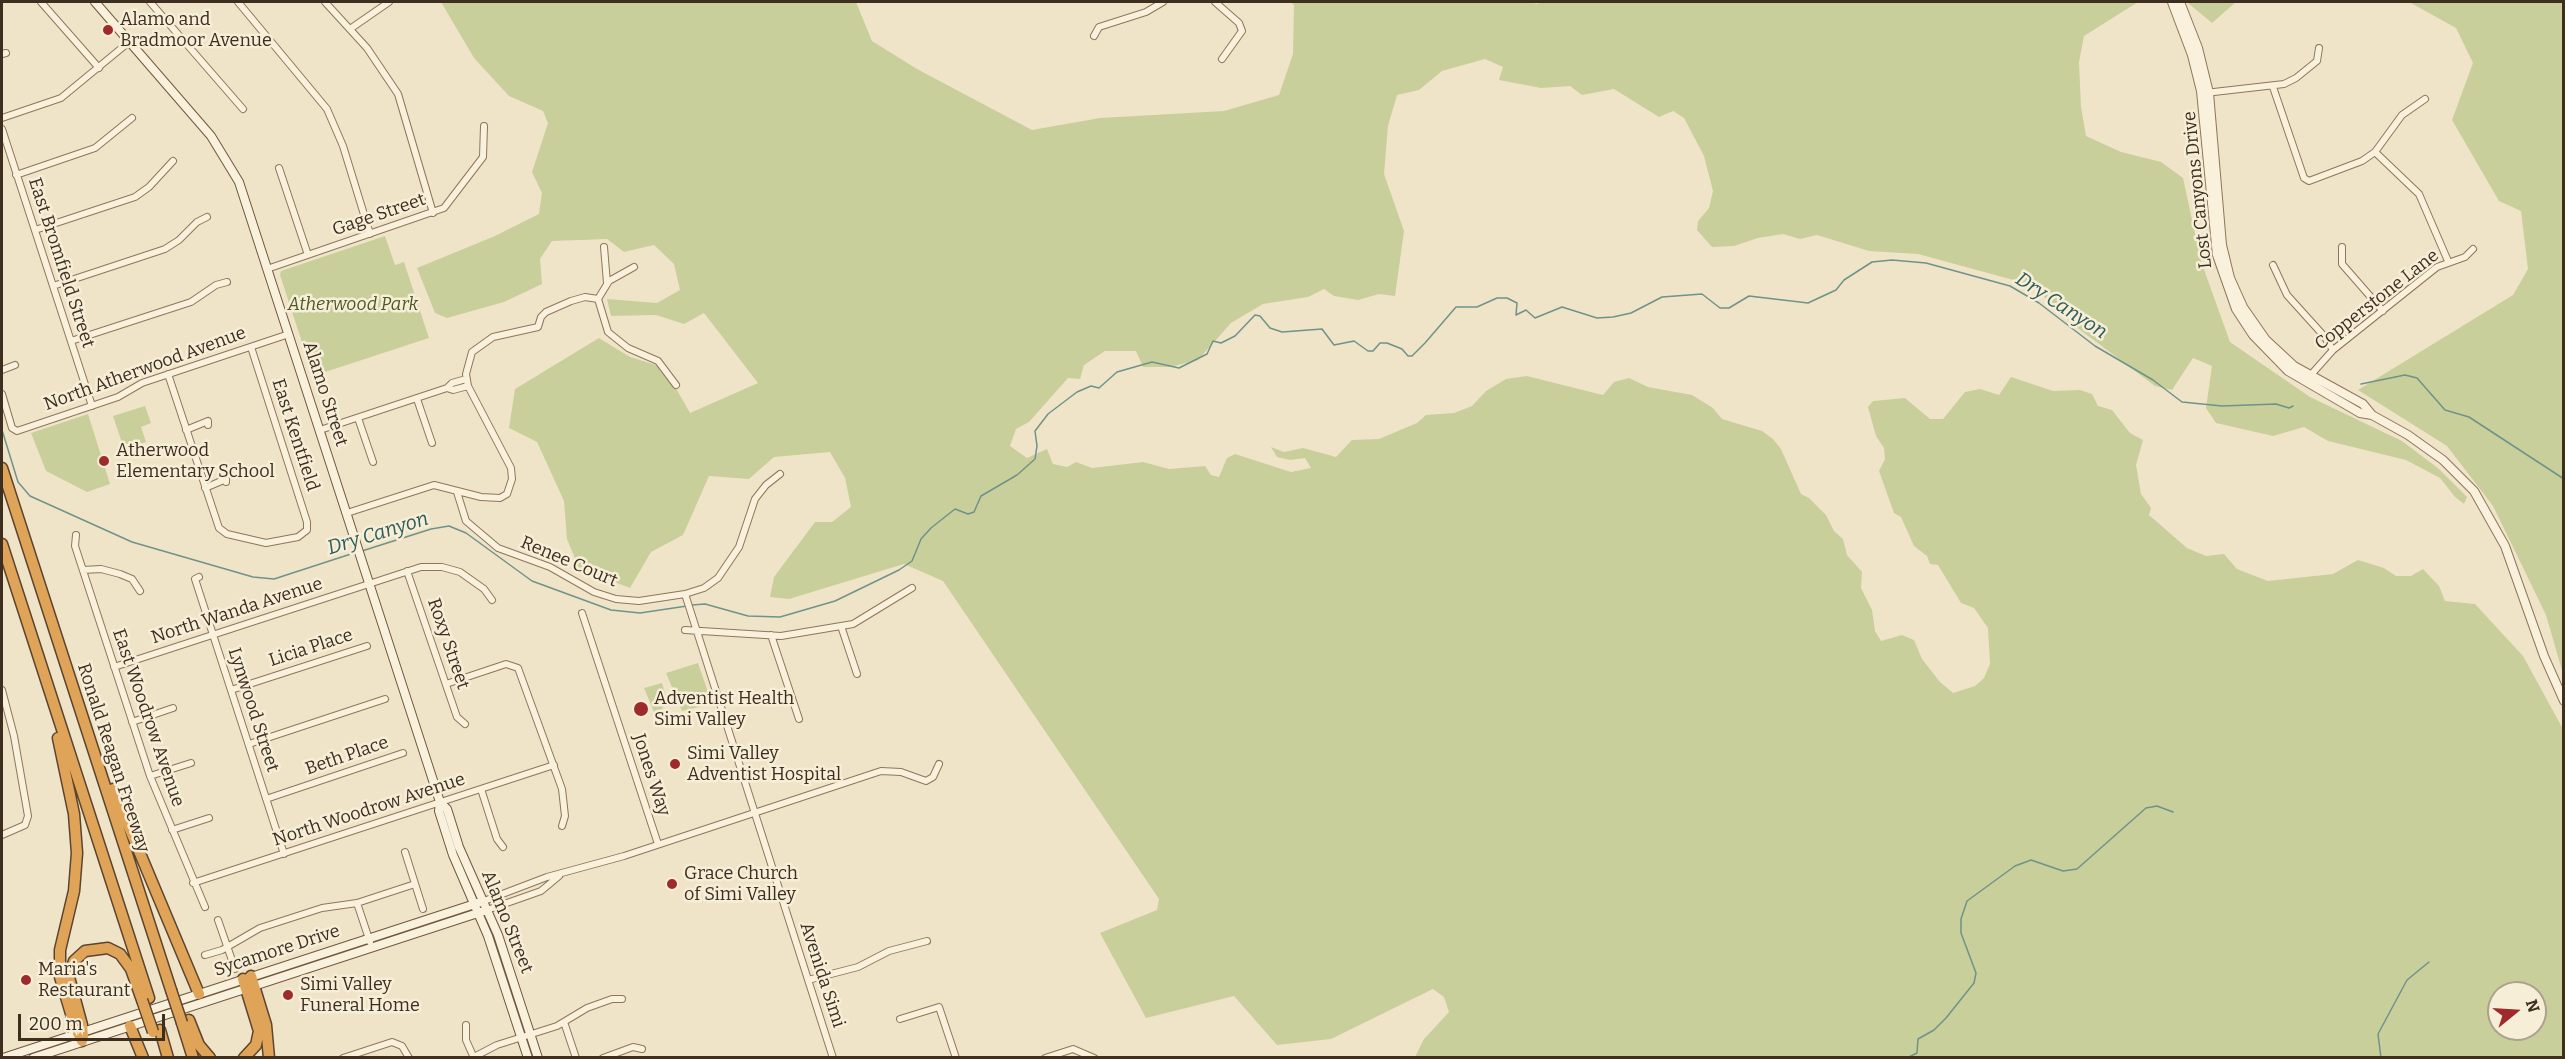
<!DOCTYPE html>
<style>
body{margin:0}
#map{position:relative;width:2565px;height:1059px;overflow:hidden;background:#f0e4c8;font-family:Bitter,serif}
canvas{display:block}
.frame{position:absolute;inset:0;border:3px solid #3d2e20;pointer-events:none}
.north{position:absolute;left:2487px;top:981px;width:60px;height:60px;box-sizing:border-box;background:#f7eed8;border:2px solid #ada18e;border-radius:50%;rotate:72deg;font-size:16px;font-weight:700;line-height:24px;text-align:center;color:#3d2e20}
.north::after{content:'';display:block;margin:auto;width:21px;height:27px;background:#9e2a2b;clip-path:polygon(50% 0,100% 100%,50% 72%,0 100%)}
.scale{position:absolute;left:18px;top:1014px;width:147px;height:27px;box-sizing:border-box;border:3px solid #3d2e20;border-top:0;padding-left:8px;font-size:18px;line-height:21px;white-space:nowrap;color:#3d2e20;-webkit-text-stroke:4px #f7eed8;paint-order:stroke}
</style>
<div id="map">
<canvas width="2565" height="1059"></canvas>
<div class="frame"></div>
<div class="north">N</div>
<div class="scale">200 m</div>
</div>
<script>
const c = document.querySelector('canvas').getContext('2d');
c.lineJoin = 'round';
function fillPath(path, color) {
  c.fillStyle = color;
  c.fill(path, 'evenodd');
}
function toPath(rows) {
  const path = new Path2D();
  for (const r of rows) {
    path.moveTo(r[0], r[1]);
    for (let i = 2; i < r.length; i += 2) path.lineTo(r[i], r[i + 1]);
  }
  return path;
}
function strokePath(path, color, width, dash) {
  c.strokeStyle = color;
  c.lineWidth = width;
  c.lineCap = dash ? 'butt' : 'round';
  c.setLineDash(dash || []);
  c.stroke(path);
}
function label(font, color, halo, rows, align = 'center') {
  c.font = font + ' Bitter,serif';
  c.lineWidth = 5;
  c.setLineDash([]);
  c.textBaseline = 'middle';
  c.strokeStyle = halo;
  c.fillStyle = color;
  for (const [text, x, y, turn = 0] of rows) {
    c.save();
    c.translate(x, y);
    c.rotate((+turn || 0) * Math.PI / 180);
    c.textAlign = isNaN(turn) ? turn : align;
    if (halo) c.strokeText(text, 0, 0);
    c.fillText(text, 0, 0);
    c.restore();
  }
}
const green = toPath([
 [441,2,856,2,872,41,917,69,1032,130,1100,118,1224,111,1279,95,1293,54,1294,5,1291,2,1532,2,1537,4,1539,2,2138,2,2084,36,2079,62,2081,107,2086,136,2121,152,2161,162,2183,178,2201,261,2230,342,2310,397,2402,441,2439,469,2467,497,2464,504,2455,497,2440,478,2406,460,2328,441,2304,427,2273,436,2216,423,2206,408,2212,366,2193,358,2172,390,2155,386,2071,323,2032,285,1918,254,1869,251,1817,235,1800,239,1783,234,1758,238,1734,246,1712,247,1697,230,1698,221,1709,208,1713,191,1704,156,1684,118,1673,111,1659,117,1614,89,1582,95,1570,86,1541,88,1499,80,1503,67,1485,59,1442,71,1419,90,1397,95,1388,126,1384,174,1404,231,1395,296,1379,294,1358,300,1334,296,1324,289,1308,297,1263,304,1231,323,1198,360,1170,367,1143,367,1136,351,1105,351,1084,365,1080,379,1068,378,1029,422,1016,429,1010,446,1027,458,1047,449,1053,464,1067,467,1076,462,1092,468,1143,462,1169,469,1205,466,1211,475,1219,477,1227,458,1235,454,1291,472,1311,468,1305,458,1290,460,1277,457,1271,447,1284,452,1303,448,1336,457,1352,440,1379,439,1417,423,1426,415,1454,413,1472,406,1486,391,1506,379,1527,376,1603,395,1614,382,1629,378,1648,387,1692,395,1713,408,1722,419,1762,431,1773,439,1781,449,1801,494,1809,498,1826,515,1834,531,1843,539,1847,555,1862,572,1861,588,1872,610,1875,631,1881,641,1902,635,1914,640,1922,659,1940,682,1953,693,1975,686,1984,678,1990,664,1988,628,1974,608,1961,603,1938,565,1930,564,1927,556,1914,546,1901,517,1894,513,1879,471,1885,459,1884,448,1876,436,1868,407,1873,401,1905,398,1930,419,1943,419,1965,392,1980,389,1999,395,2011,377,2053,391,2080,390,2092,394,2098,406,2112,410,2130,433,2143,440,2136,465,2141,494,2151,508,2149,515,2187,548,2206,556,2224,554,2237,569,2268,581,2333,574,2358,560,2384,568,2396,576,2411,576,2423,569,2439,586,2445,601,2475,604,2523,656,2563,729,2563,1057,1415,1057,1424,1039,1449,1012,1444,997,1433,989,1331,1039,1277,1045,1234,996,1146,1018,1100,933,1157,910,1159,899,943,581,904,564,789,599,770,597,774,577,815,522,832,522,851,507,845,478,830,452,774,457,749,479,709,476,683,535,651,552,630,588,579,568,567,539,564,501,537,442,509,428,515,389,599,338,630,357,656,365,677,390,690,413,758,383,704,313,684,324,656,315,611,316,607,299,657,303,680,290,674,264,654,245,624,252,607,239,552,241,540,259,542,284,504,302,447,318,435,313,417,268,495,236,539,214,542,193,532,172,548,123,543,111,509,96,474,58],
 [2499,993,2535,993,2535,1029,2499,1029],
 [2191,2,2236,2,2212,23,2188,3],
 [2409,2,2563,2,2563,674,2546,615,2493,506,2447,446,2358,390,2513,295,2528,269,2521,211,2499,201,2452,120,2473,63,2456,28],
 [385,236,395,265,404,262,429,338,313,376,280,275,281,271],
 [145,406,151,423,141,427,146,442,124,449,113,416],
 [88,414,110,484,87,492,46,471,31,433],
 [698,663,712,704,682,711,666,673],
 [662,683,667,700,662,709,654,712,644,688]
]);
const stream = toPath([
 [2361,384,2405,375,2417,378,2445,410,2469,417,2564,479],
 [2,430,18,482,30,496,132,542,253,577,274,579,354,553],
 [362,551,431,529,449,526,466,533,532,581,611,610,640,613,687,606],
 [692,605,705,604,748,616,780,617,835,601,899,570,912,561,921,539,931,528,955,509,968,514,974,512,981,496,1017,475,1035,459,1037,446,1035,431,1048,414,1077,392,1091,386,1099,388,1117,372,1152,362,1179,368,1207,354,1213,341,1221,343,1235,336,1255,315,1260,316,1270,328,1282,332,1322,329,1334,345,1354,341,1368,351,1373,351,1380,343,1387,343,1402,349,1408,356,1412,356,1425,343,1456,307,1477,307,1497,298,1507,298,1517,303,1516,315,1526,310,1535,318,1562,307,1597,318,1613,317,1631,313,1662,297,1702,294,1720,308,1729,308,1749,296,1808,303,1836,290,1844,280,1872,262,1892,260,1926,263,2010,286,2039,303,2095,346,2153,380,2182,402,2222,406,2276,404,2289,408,2293,406],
 [1907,1058,1917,1053,1918,1039,1934,1030,1946,1018,1974,983,1976,973,1961,933,1961,919,1967,901,2015,866,2031,860,2063,871,2077,869,2146,808,2157,806,2173,812],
 [2381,1058,2378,1034,2407,980,2429,962]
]);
const minor = toPath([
 [41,2,99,68],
 [150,2,243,109],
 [238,2,327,109,343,146,370,234],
 [325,2,367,48,398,94,433,213],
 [1215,2,1239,23,1242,31,1222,59],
 [350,29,389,2],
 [1094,36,1099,27,1146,12,1163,2],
 [2,54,6,53],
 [2273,87,2304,178,2309,181,2362,161,2375,152,2402,115,2425,99],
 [2205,93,2284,84,2296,78,2317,61,2319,48],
 [2,118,61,98,129,42],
 [2,129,92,406],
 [2375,152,2419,194,2448,261],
 [279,168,308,255],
 [16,175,95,148,132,118],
 [35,230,135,197,149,187,173,161],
 [604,247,607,283],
 [2342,247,2342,264,2383,311],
 [2273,265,2287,295,2324,336,2333,350],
 [267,269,444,208,483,157,484,126],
 [53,286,165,249,179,240,197,222,207,217],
 [598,299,608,332,628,348,658,361,676,385],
 [71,341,191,302,216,285,227,282],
 [2,370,15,365],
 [168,374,219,528,227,534,266,543,298,537,307,530,307,522,251,347],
 [2309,377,2333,350,2437,267,2465,257,2473,249],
 [447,388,452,383,466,379],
 [2,394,12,428,17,431,118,397,142,383,289,334],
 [417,399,432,443],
 [358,418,373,462],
 [186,430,208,421,208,425],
 [320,430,447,388,453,390,468,386],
 [205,488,226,479,226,482],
 [457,492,466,521,498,548,550,567,594,592,616,599,639,601,685,594,704,588,718,578,739,547,755,499,766,485,780,474],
 [347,513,434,485,481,497,500,498,507,494,512,479,511,468,468,386,466,374,472,352,493,337,538,327,541,317,546,312,571,301,585,297,598,299,609,281,634,267],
 [76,535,75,546,150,776,205,907],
 [83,570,101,569,120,574,132,579,140,591],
 [407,571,457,717,465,724],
 [199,577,195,579,284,854],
 [685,594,833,1058],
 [582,613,658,844],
 [841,626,857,674],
 [685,630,781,636,853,624,912,588],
 [771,635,799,719],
 [114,667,421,567,442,567,460,572,484,589,492,600],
 [446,684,506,664,518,668,562,789,565,816,562,826],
 [2,690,14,736,28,816,25,825,2,835],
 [231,690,367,646],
 [132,722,173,708],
 [249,744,385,699],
 [150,776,191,763],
 [481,789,497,839,503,847],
 [266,799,403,753],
 [172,830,209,818],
 [405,852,423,909],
 [193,883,554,765],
 [484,901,547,877,624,856,881,771,901,772,926,781,933,777,939,764],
 [357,903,370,942],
 [487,910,541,891,559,876],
 [218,920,235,969],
 [205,955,222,950,260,928,322,908,357,903,415,884],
 [808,980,858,967,889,951,927,941],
 [900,1019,939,1007,956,1058],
 [564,1022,576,1058],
 [466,1025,466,1040,474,1058],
 [343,1058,392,1042,402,1046,409,1058],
 [472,1058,497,1045,557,1026,587,1008,612,999,622,999],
 [603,1058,633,1047,642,1049],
 [1045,1058,1073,1049,1094,1058]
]);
const tertiary = toPath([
 [2172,2,2192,55,2201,91,2217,255,2236,309,2253,335,2288,371,2360,413,2372,415,2408,435,2443,460,2474,491,2505,546,2544,656,2564,701],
 [2180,2,2198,48,2209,93,2222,245,2230,278,2243,307,2266,340,2294,366,2363,404,2372,415]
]);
const secondary = toPath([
 [95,2,211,136,239,182,440,802,447,809,459,847,498,935,538,1058],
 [440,802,439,811,453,855,488,936,528,1058],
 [3,1058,484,901],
 [33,1058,487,910]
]);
const motorway = toPath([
 [2,468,171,990],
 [2,544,149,998],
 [58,738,74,814,77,853,74,891,60,950,60,977,75,1027,82,1041],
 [113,789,199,994],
 [251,976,266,1025,269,1058],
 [243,979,259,1031,256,1045,244,1058],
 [189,1020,199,1045,210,1058],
 [182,1023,193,1058],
 [130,1026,143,1058],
 [160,1030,168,1058],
 [83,1037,82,1025,69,977,74,961,85,951,108,948,120,954,131,969,142,1000]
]);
const motorwayBridge = toPath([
 [171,990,182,1023],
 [142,1000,153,1032]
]);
const markers = [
 [108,30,6,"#9e2a2b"],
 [104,461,6,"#9e2a2b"],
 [641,709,8,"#9e2a2b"],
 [675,764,6,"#9e2a2b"],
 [672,884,6,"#9e2a2b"],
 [26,980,6,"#9e2a2b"],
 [288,995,6,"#9e2a2b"]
];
const poiNames = [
 ["Alamo and",120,20],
 ["Bradmoor Avenue",120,41],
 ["Atherwood",116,451],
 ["Elementary School",116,472],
 ["Adventist Health",654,699],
 ["Simi Valley",654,720],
 ["Simi Valley",687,754],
 ["Adventist Hospital",687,775],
 ["Grace Church",684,874],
 ["of Simi Valley",684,895],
 ["Maria's",38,970],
 ["Restaurant",38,991],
 ["Simi Valley",300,985],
 ["Funeral Home",300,1006]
];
const streetNames = [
 ["Lost Canyons Drive",2198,190,-96],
 ["Gage Street",379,215,-19],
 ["East Bromfield Street",61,263,72],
 ["Copperstone Lane",2377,300,-38],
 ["North Atherwood Avenue",145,369,-20],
 ["Alamo Street",325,394,72],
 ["East Kentfield",295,435,72],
 ["Renee Court",569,562,23],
 ["North Wanda Avenue",237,611,-18],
 ["Roxy Street",448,644,71],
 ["Licia Place",311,648,-18],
 ["Lynwood Street",253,710,72],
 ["East Woodrow Avenue",148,718,71],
 ["Beth Place",347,756,-19],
 ["Ronald Reagan Freeway",113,758,72],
 ["Jones Way",651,775,72],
 ["North Woodrow Avenue",369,810,-18],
 ["Alamo Street",507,922,68],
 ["Sycamore Drive",277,951,-18],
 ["Avenida Simi",822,975,72]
];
const parkNames = [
 ["Atherwood Park",353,305]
];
const waterNames = [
 ["Dry Canyon",2061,306,33],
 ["Dry Canyon",378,534,-17]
];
fillPath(green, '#c9cf9b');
strokePath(stream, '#6f938a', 1.5);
strokePath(minor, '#8d765c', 8);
strokePath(tertiary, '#8d765c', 10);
strokePath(secondary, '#6f573f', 10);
strokePath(motorway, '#5b4430', 13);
strokePath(minor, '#faf1dc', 6);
strokePath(tertiary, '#faf1dc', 8);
strokePath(secondary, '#faf1dc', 8);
strokePath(motorway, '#e0a458', 10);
strokePath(motorwayBridge, '#5b4430', 13, []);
strokePath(motorwayBridge, '#e0a458', 10);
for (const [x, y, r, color] of markers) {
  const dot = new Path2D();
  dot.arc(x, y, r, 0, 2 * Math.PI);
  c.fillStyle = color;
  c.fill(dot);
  strokePath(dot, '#f7eed8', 2);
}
label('18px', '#3d2e20', '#f7eed8', poiNames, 'left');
label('18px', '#3d2e20', '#f7eed8', streetNames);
label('italic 18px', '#4d5a26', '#f7eed8', parkNames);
label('italic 20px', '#2f5d5a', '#f7eed8', waterNames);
</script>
